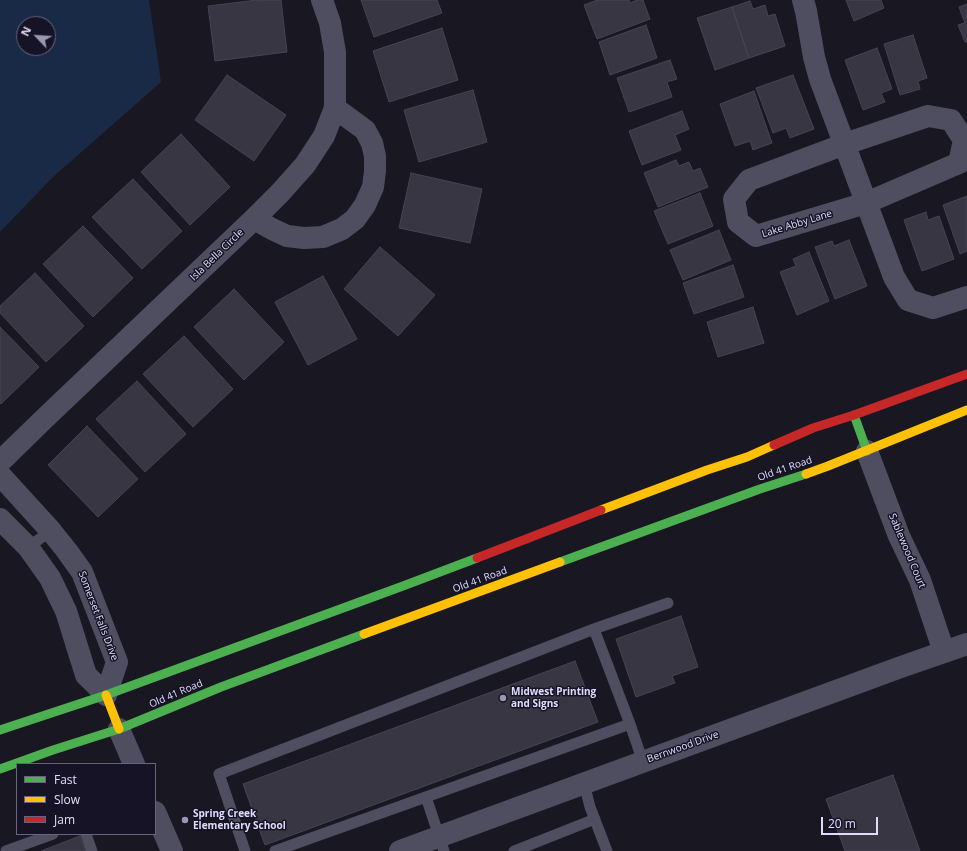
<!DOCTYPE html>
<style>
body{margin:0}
#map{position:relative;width:967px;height:851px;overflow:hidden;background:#191722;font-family:"Open Sans",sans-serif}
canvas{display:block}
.legend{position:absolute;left:16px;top:763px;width:140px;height:72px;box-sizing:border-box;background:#161326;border:1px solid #67647b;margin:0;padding:5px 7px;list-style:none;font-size:12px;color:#e0ddfa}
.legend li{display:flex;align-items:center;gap:8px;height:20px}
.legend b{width:20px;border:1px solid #67647b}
.north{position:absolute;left:16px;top:16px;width:40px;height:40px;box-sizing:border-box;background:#161326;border:1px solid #67647b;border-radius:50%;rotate:295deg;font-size:11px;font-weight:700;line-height:16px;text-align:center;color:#e0ddfa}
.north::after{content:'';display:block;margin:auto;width:14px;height:18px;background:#9a98ae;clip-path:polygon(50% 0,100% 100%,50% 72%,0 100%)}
.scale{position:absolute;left:821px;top:817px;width:57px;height:18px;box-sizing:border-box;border:2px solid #e0ddfa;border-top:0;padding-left:5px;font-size:12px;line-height:14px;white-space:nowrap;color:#e0ddfa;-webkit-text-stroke:3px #161326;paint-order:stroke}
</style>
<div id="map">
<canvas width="967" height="851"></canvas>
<ul class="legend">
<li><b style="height:5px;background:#4caf50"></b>Fast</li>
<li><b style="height:5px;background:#ffc107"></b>Slow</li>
<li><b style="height:5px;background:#c62828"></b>Jam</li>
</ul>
<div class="north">N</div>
<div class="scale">20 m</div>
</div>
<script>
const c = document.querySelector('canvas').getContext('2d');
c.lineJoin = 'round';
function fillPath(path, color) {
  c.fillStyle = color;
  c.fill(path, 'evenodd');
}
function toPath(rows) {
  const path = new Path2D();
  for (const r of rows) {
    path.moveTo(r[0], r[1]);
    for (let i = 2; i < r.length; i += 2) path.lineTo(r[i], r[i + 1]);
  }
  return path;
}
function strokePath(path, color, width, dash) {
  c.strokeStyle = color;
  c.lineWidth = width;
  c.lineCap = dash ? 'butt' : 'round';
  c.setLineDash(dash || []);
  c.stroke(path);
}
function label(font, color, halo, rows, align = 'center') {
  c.font = font + ' "Open Sans",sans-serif';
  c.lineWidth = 3;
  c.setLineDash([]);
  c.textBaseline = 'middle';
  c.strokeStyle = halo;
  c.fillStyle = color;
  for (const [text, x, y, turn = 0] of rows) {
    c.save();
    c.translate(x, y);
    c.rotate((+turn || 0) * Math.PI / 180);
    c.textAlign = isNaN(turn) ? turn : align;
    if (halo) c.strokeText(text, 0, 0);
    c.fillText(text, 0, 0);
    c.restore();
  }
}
const water = toPath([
 [0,0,149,0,161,82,52,178,0,232],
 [24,24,48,24,48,48,24,48]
]);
const building = toPath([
 [257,0,281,0,287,52,215,61,208,6,257,0],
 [361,0,437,0,442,13,374,37,361,0],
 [597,0,629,0,630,3,637,0,643,0,650,19,597,39,584,5,597,0],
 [846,0,881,0,884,8,854,21,846,0],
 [750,1,753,9,765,5,768,16,775,14,785,46,749,58,732,7,750,1],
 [967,4,967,42,965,42,958,25,965,23,959,7,967,4],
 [732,7,749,58,715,70,697,18,732,7],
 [646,25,657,58,610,75,599,42,646,25],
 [442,28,458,80,389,102,373,51,442,28],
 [913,35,927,78,918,81,920,89,900,95,884,44,913,35],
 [877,48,892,89,881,93,885,102,863,110,845,60,877,48],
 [670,60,677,79,667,82,672,97,629,112,617,78,670,60],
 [227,75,286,115,254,161,195,120,227,75],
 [793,75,814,129,790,138,786,128,773,133,756,88,793,75],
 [473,90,487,142,419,162,404,110,473,90],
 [754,91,772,143,753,150,750,141,735,146,720,104,754,91],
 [682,111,689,129,675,135,681,150,642,165,629,131,682,111],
 [181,134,230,187,190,225,141,172,181,134],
 [676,160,679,166,689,162,693,171,700,168,708,187,658,207,644,173,676,160],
 [411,173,482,189,470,243,399,228,411,173],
 [133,179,182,231,142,269,92,217,133,179],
 [700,193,713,226,668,244,654,211,700,193],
 [967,196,967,251,960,254,943,205,967,196],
 [926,212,928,220,939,216,954,259,922,271,904,220,926,212],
 [83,226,133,278,93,317,43,264,83,226],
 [719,230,731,260,683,280,670,250,719,230],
 [849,240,867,286,835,299,815,247,832,241,834,246,849,240],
 [380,247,435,295,398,336,344,289,380,247],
 [809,252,829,301,797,315,780,272,796,266,793,259,809,252],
 [733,265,744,297,694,314,683,283,733,265],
 [35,273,84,326,46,362,0,313,0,306,35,273],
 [323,276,357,339,308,365,275,302,323,276],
 [234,289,284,342,244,380,194,327,234,289],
 [753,307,764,343,718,357,707,322,753,307],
 [0,327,39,367,1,404,0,403,0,327],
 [184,336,233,389,193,427,143,374,184,336],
 [137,381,186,434,145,472,96,419,137,381],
 [87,426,138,479,98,517,48,465,87,426],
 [681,616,698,667,672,676,675,683,636,697,616,639,681,616],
 [575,661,598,722,265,845,243,784,575,661],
 [893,775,920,851,845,851,826,799,893,775],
 [80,836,86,851,41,851,80,836]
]);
const lane = toPath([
 [28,547,51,531],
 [643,762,630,724,594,629,668,603],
 [584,783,590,807,607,851],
 [426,797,444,851],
 [86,834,92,851],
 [6,851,53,834],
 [245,851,219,774,594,629],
 [275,851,630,724],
 [514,851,595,819]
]);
const street = toPath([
 [803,0,806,11,814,57,820,79,894,277,908,300,933,308,967,297],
 [928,116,951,120,964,140,959,163,866,203,756,236,738,222,734,199,749,180,845,144,928,116],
 [254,219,272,229,287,236,304,238,323,237,342,229,355,219,365,205,373,187,375,171,375,156,372,143,365,130,335,108],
 [867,451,899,536,920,580,944,652],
 [0,462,44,419,254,219,280,193,305,165,324,136,335,108,335,52,330,23,322,0],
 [0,475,51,531,67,551,82,572,117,662,106,695,86,675,66,611,50,578,28,547,0,519],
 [119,729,134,764],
 [155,812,172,851],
 [400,851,901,667,967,644]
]);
const fast = toPath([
 [854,415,867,451],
 [560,562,760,489,806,474],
 [0,730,106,695,403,586,477,558],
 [0,769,53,750,119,729,221,687,364,634]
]);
const slow = toPath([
 [806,474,828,466,967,410],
 [601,510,707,470,747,457,774,445],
 [364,634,560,562],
 [106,695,119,729]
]);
const jam = toPath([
 [774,445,813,428,854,415,967,374],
 [477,558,601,510]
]);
const markers = [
 [503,698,4,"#9a98ae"],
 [185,820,4,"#9a98ae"]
];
const streetNames = [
 ["Lake Abby Lane",797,224,-17],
 ["Isla Bella Circle",217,255,-44],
 ["Old 41 Road",785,469,-19],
 ["Sablewood Court",907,551,67],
 ["Old 41 Road",480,580,-20],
 ["Somerset Falls Drive",98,616,69],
 ["Old 41 Road",176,694,-23],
 ["Bernwood Drive",683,747,-20]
];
const poiNames = [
 ["Midwest Printing",511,692],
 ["and Signs",511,704],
 ["Spring Creek",193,814],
 ["Elementary School",193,826]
];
fillPath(water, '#182a46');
fillPath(building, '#393643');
strokePath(building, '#464354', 1);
strokePath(lane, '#4f4e61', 11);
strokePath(street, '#4f4e61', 22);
strokePath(fast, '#4caf50', 9);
strokePath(slow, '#ffc107', 9);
strokePath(jam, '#c62828', 9);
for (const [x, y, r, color] of markers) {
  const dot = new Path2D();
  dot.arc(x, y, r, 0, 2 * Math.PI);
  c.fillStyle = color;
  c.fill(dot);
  strokePath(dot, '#161326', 1.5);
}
label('10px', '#e0ddfa', '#161326', streetNames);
label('bold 10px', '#e0ddfa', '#161326', poiNames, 'left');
</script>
